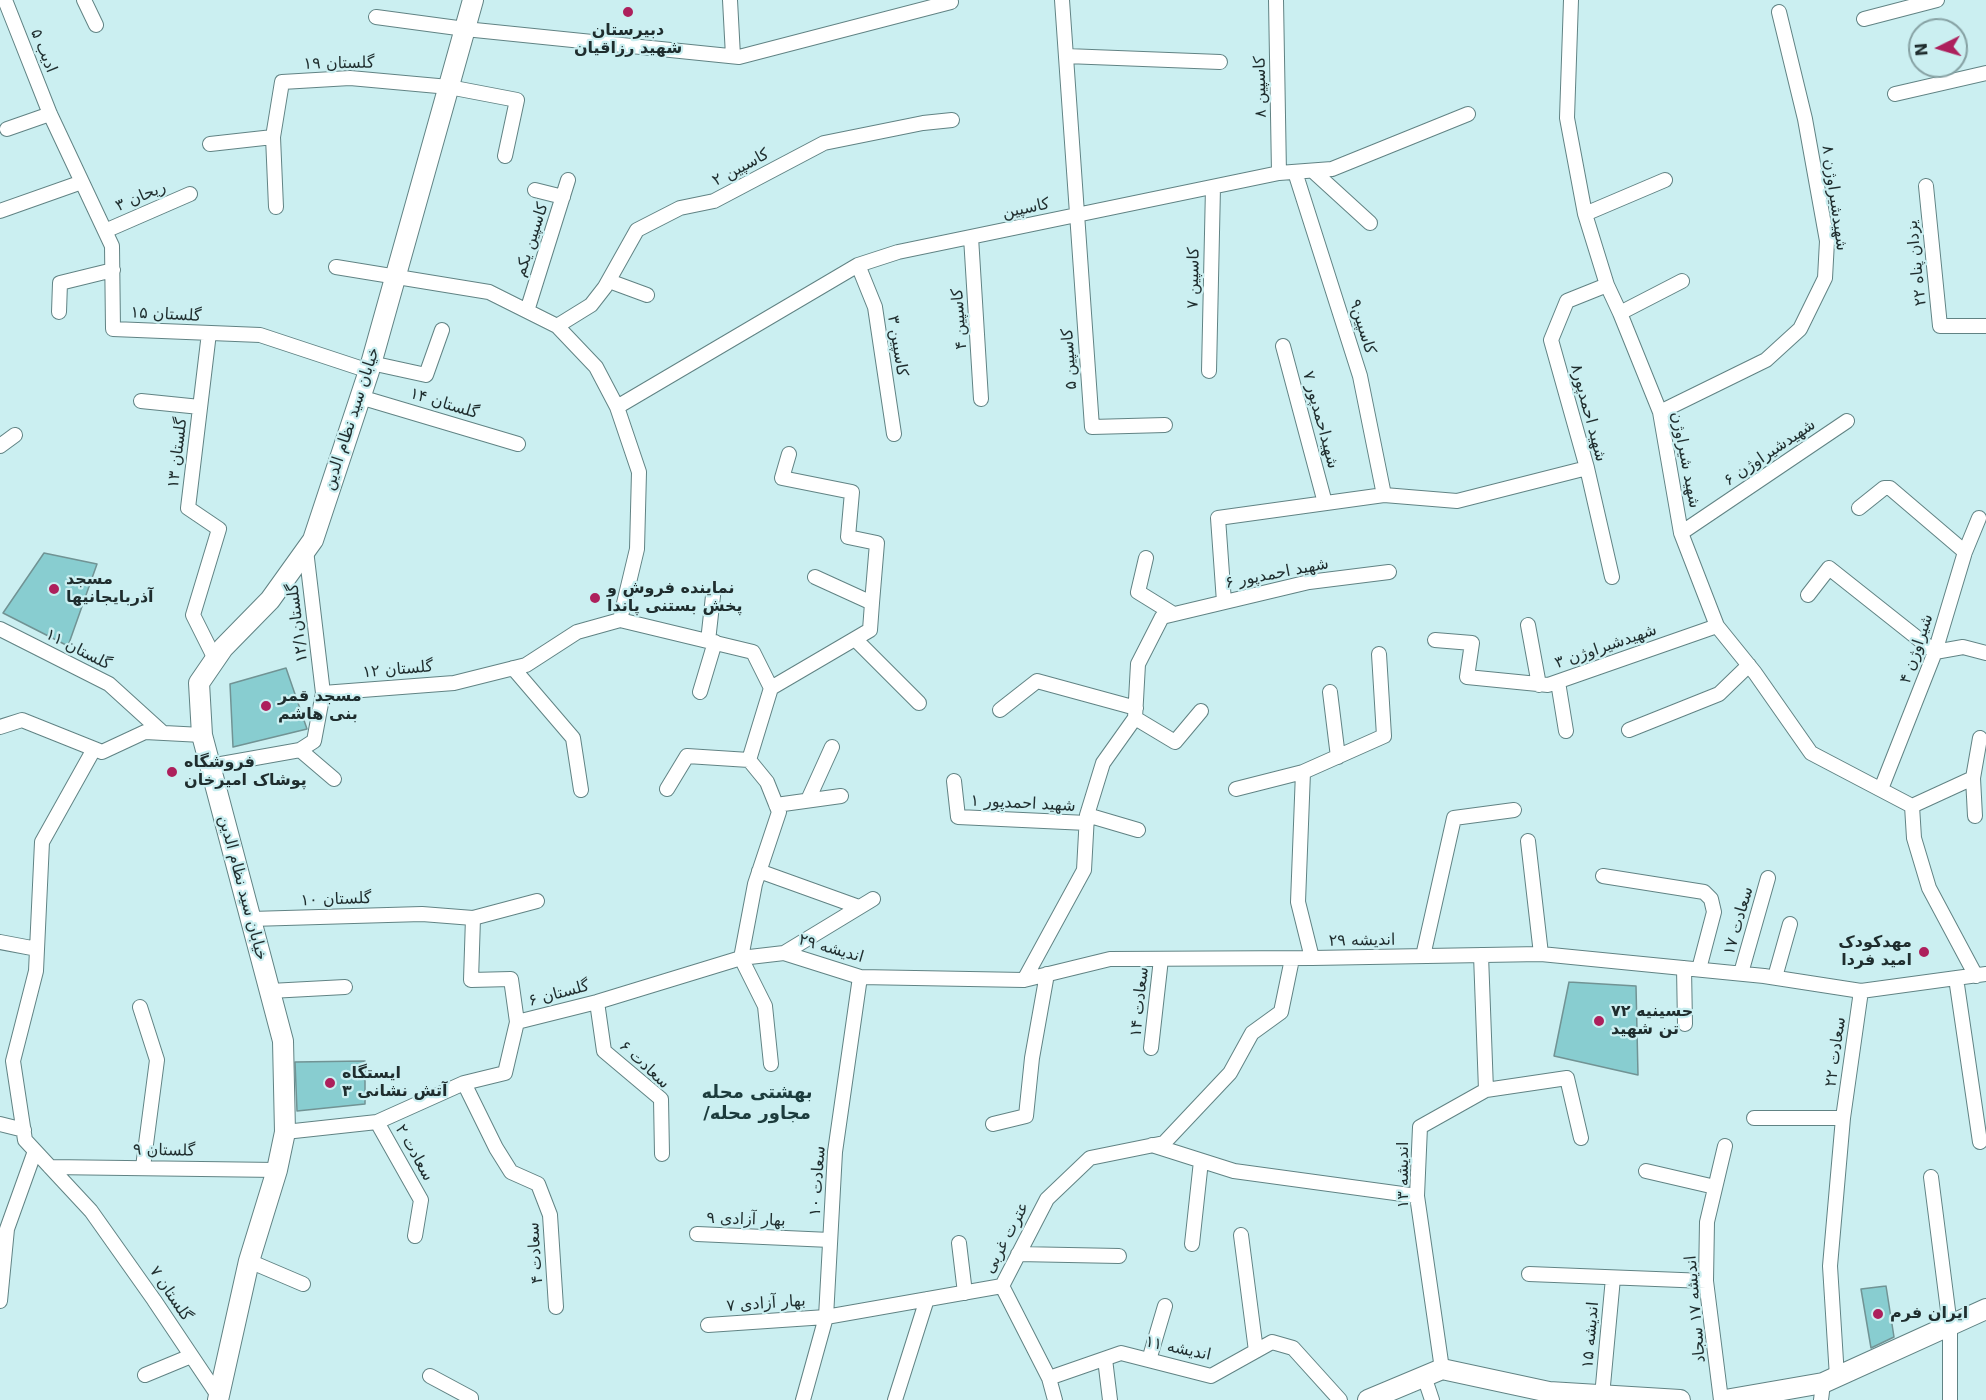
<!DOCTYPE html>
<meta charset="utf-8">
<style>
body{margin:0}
#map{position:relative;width:1986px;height:1400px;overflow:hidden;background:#cbeff1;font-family:"DejaVu Sans",sans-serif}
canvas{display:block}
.north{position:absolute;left:1908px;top:18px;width:60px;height:60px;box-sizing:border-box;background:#cbeff1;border:2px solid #86a1a3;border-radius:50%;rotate:265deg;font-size:16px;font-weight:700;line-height:24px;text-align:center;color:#1f2d2e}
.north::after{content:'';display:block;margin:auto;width:21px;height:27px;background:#ad205c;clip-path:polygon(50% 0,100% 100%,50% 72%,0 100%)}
</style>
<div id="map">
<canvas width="1986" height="1400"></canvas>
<div class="north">N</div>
</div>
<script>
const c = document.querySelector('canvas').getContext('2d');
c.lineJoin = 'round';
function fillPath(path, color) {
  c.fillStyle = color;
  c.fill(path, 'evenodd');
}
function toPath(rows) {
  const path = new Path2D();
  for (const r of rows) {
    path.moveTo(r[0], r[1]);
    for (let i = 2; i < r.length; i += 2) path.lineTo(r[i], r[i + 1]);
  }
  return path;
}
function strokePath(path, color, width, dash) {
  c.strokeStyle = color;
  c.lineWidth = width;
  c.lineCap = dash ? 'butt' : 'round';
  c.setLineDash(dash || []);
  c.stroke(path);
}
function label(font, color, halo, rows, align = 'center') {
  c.font = font + ' "DejaVu Sans",Vazirmatn,sans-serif';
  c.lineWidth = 4.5;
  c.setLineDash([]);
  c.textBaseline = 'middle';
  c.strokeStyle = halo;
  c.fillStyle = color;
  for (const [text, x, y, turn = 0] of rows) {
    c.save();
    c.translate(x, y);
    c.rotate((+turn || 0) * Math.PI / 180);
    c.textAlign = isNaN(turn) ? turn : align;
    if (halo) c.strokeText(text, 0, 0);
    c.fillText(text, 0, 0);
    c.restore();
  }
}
const building = toPath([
 [44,553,97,564,68,646,3,613,44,553],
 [286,668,307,729,233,747,230,684,286,668],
 [1569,982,1636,986,1638,1075,1554,1056,1569,982],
 [365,1061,365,1104,297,1111,295,1062,365,1061],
 [1886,1286,1894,1337,1871,1348,1861,1289,1886,1286]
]);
const minor = toPath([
 [5,0,50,114,112,246,113,329,260,335,369,371],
 [84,0,96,25],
 [730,0,733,56],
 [1062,0,1092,427,1165,425],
 [1276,0,1279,173],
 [1571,0,1567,118,1585,214,1607,285,1620,313,1660,412,1681,533,1717,626,1755,673,1811,753,1912,806],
 [376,17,465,29,739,57,951,2],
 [1864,19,1937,0],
 [1066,56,1220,62],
 [1895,94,1986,73],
 [7,129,50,114],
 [210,144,273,137],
 [1313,171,1370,223],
 [1295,172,1360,376,1384,495],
 [1926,186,1940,326,1986,326],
 [535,190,563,197],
 [276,207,273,137,282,82,350,78,449,87,517,100,505,156],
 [0,211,82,182],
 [1585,214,1665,180],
 [105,231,190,194],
 [971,237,981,399],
 [858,265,875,307,894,434],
 [336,267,489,292,557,326,596,367,617,407,639,472,637,549,620,620],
 [609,281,647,295],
 [1607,285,1567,301,1551,340,1587,468,1612,577],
 [527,311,568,180],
 [59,312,60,283,113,270],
 [1620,313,1682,281],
 [557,326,591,305,605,287,637,230,680,208,714,201,824,143,923,123,952,120],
 [209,333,188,508,219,529,193,615,215,659],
 [1283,346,1325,503],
 [371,363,426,375,442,330],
 [1209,371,1213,187],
 [360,397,518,444],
 [141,401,200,407],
 [617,407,858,265,898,252,1279,173,1332,169,1468,114],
 [1660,412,1766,360,1800,329,1825,278,1827,241,1805,119,1779,12],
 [0,446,15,435],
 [1859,508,1884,488,1890,488,1965,552],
 [1681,533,1847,421],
 [306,550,323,693],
 [1146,558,1138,592,1172,613],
 [815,577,872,603],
 [1808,595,1829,568,1935,652,1963,647,1986,653],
 [1224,602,1218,518,1384,495,1457,501,1587,468],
 [1528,625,1539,685],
 [0,629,109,684,163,733],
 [855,639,919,703],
 [1435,640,1472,643,1467,677,1548,685,1717,626],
 [708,641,713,596],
 [513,668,573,738,581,790],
 [1558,682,1566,731],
 [771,688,870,630,872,603,877,543,848,537,852,492,782,478,789,454],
 [700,692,715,642],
 [1330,692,1338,757],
 [1000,710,1037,681,1136,708],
 [1135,718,1175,742,1201,711],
 [0,727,22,720,102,752,145,732,202,735],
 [1629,730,1719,694,1749,665],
 [94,749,42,842,36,971,13,1061,25,1140,91,1211,154,1300,219,1397],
 [300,750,334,779],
 [210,766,300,750,314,741,323,693,454,683,526,665,577,632,620,620,753,652,771,688,749,760,767,782,779,812,755,884,741,958],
 [1973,778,1980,738],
 [954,781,958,817,1087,823],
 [667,789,687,756,749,760],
 [1236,789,1303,772],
 [1881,789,1935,652,1965,552,1979,518],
 [808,800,832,747],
 [776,805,841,796],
 [1912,806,1914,838,1929,888,1976,976],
 [1912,806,1973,778,1975,816],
 [1087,815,1138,830],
 [1528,841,1541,954],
 [759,871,859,907],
 [1603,876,1704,892,1711,899,1714,912,1699,969],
 [473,918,537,901],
 [251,919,422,914,473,918,471,980,511,979,517,1022],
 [0,942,37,949],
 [784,953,873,899],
 [1481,955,1486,1090],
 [1423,956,1454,818,1514,810],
 [741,958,765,1006,771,1064],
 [1312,958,1298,902,1303,772,1384,736,1379,654],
 [1684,968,1685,1024],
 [1741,973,1768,878],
 [1775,977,1790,924],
 [1956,978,1980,1142],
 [1024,980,1084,870,1087,815,1103,763,1135,718,1138,664,1162,617,1309,582,1389,572],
 [270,991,345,987],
 [597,1002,604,1051,661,1099,662,1154],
 [140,1007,157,1060,143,1167],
 [1151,1048,1161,959],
 [464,1083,496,1148,511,1172,538,1184,550,1215,556,1307],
 [1754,1118,1843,1118],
 [377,1122,421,1200,415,1236],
 [0,1124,24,1130],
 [993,1124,1026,1116,1032,1058,1047,974],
 [285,1132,377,1122,464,1083,505,1073,517,1022,597,1002,741,958,784,953,860,977,1024,980,1110,959,1312,958,1541,954,1764,976,1861,991,1986,974],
 [1152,1145,1234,1171,1417,1196],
 [50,1167,277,1170],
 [1646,1171,1715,1187],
 [1931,1177,1950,1326,1950,1400],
 [697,1234,830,1240],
 [1241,1235,1256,1351],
 [959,1243,965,1293],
 [1192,1244,1201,1161],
 [1018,1254,1119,1256],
 [249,1261,303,1284],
 [1529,1274,1706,1281],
 [1002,1286,1049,1378,1121,1353,1211,1376,1272,1342,1293,1348,1340,1400],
 [0,1301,7,1229,35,1151],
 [708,1325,826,1317,1002,1286,1047,1199,1090,1158,1164,1143,1230,1073,1252,1033,1281,1012,1292,959],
 [1105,1359,1110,1400],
 [1149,1360,1165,1306],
 [1442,1369,1417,1196,1420,1127,1486,1090,1567,1078,1581,1138],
 [145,1375,191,1356],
 [430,1376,471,1398,471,1400],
 [1424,1376,1432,1400],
 [1837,1377,1830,1266,1843,1118,1861,991],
 [1049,1378,1055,1400],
 [1602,1396,1613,1278],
 [803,1400,826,1317,835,1152,860,977],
 [895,1400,927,1299],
 [1721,1400,1706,1281,1707,1222,1725,1146],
 [1821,1400,1823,1383]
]);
const secondary = toPath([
 [218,1400,249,1261,277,1170,285,1132,283,1041,202,735,199,683,223,648,270,600,313,540,369,371,473,0],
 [1368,1400,1442,1369,1549,1392,1680,1400],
 [1725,1400,1823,1383,1986,1309]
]);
const markers = [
 [628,12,6,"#ad205c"],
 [54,589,6,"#ad205c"],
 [595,598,6,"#ad205c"],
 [266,706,6,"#ad205c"],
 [172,772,6,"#ad205c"],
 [1924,952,6,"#ad205c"],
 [1599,1021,6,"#ad205c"],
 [330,1083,6,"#ad205c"],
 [1878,1314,6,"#ad205c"]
];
const poiNames = [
 ["دبیرستان",628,31,"center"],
 ["شهید رزاقیان",628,49,"center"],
 ["مسجد",66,580],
 ["آذربایجانیها",66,598],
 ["نماینده فروش و",607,589],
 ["پخش بستنی پاندا",607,607],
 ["مسجد قمر",278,697],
 ["بنی هاشم",278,715],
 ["فروشگاه",184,763],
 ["پوشاک امیرخان",184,781],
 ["مهدکودک",1912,943,"right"],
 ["امید فردا",1912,961,"right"],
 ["حسینیه ۷۲",1611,1012],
 ["تن شهید",1611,1030],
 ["ایستگاه",342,1074],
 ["آتش نشانی ۳",342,1092],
 ["ایران فرم",1890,1314]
];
const streetNames = [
 ["ادیب ۵",43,51,68],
 ["گلستان ۱۹",339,64,-1],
 ["کاسپین ۸",1261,87,-91],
 ["کاسپین ۲",741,168,-28],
 ["ریحان ۳",141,197,-23],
 ["شهیدشیراوژن ۸",1834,198,82],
 ["کاسپین",1026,209,-12],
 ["کاسپین یکم",532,240,-72],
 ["یزدان پناه ۲۲",1917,263,-96],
 ["کاسپین ۷",1194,278,-89],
 ["گلستان ۱۵",166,315,3],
 ["کاسپین ۴",960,319,-94],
 ["کاسپین۹",1362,327,73],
 ["کاسپین ۳",897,346,81],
 ["کاسپین ۵",1070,359,-94],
 ["گلستان ۱۴",444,404,17],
 ["شهید احمدپور۸",1588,413,75],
 ["خیابان سید نظام الدین",352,419,-72],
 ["شهیداحمدپور ۷",1320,420,75],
 ["گلستان ۱۳",178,453,-83],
 ["شهیدشیراوژن ۶",1770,453,-34],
 ["شهید شیراوژن",1685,460,79],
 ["شهید احمدپور ۶",1277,574,-11],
 ["گلستان۱۲/۱",298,623,-97],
 ["شهیدشیراوژن ۳",1606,647,-19],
 ["شیراوژن ۴",1917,649,-71],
 ["گلستان ۱۱",78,650,27],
 ["گلستان ۱۲",398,670,-5],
 ["شهید احمدپور ۱",1023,804,3],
 ["خیابان سید نظام الدین",242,888,75],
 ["گلستان ۱۰",336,900,-2],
 ["سعادت ۱۷",1739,921,-74],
 ["اندیشه ۲۹",1362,941,-1],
 ["اندیشه ۲۹",831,949,16],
 ["گلستان ۶",559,994,-15],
 ["سعادت ۱۴",1140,1002,-84],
 ["سعادت ۲۲",1836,1052,-82],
 ["سعادت ۶",644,1065,43],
 ["گلستان ۹",164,1151,1],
 ["سعادت ۲",414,1153,61],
 ["اندیشه ۱۳",1404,1175,-90],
 ["سعادت ۱۰",818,1181,-86],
 ["بهار آزادی ۹",746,1220,2],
 ["عترت غربی",1007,1238,-62],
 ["سعادت ۴",536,1253,-94],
 ["گلستان ۷",170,1294,56],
 ["بهار آزادی ۷",766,1304,-4],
 ["اندیشه ۱۷ سجاد",1696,1309,-95],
 ["اندیشه ۱۵",1591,1335,-85],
 ["اندیشه ۱۱",1178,1349,12]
];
const neighbourhoodNames = [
 ["بهشتی محله",757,1093],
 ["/مجاور محله",757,1114]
];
fillPath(building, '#88cdd0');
strokePath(building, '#719394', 1.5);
strokePath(minor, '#618384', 16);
strokePath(secondary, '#618384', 22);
strokePath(minor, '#fff', 14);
strokePath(secondary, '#fff', 20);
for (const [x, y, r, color] of markers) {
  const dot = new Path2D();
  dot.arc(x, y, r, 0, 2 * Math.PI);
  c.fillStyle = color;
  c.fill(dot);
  strokePath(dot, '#cbeff1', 2);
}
label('bold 16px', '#1f2d2e', '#cbeff1', poiNames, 'left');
label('16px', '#1f2d2e', '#cbeff1', streetNames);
label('bold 18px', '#1c3c3d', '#cbeff1', neighbourhoodNames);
</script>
